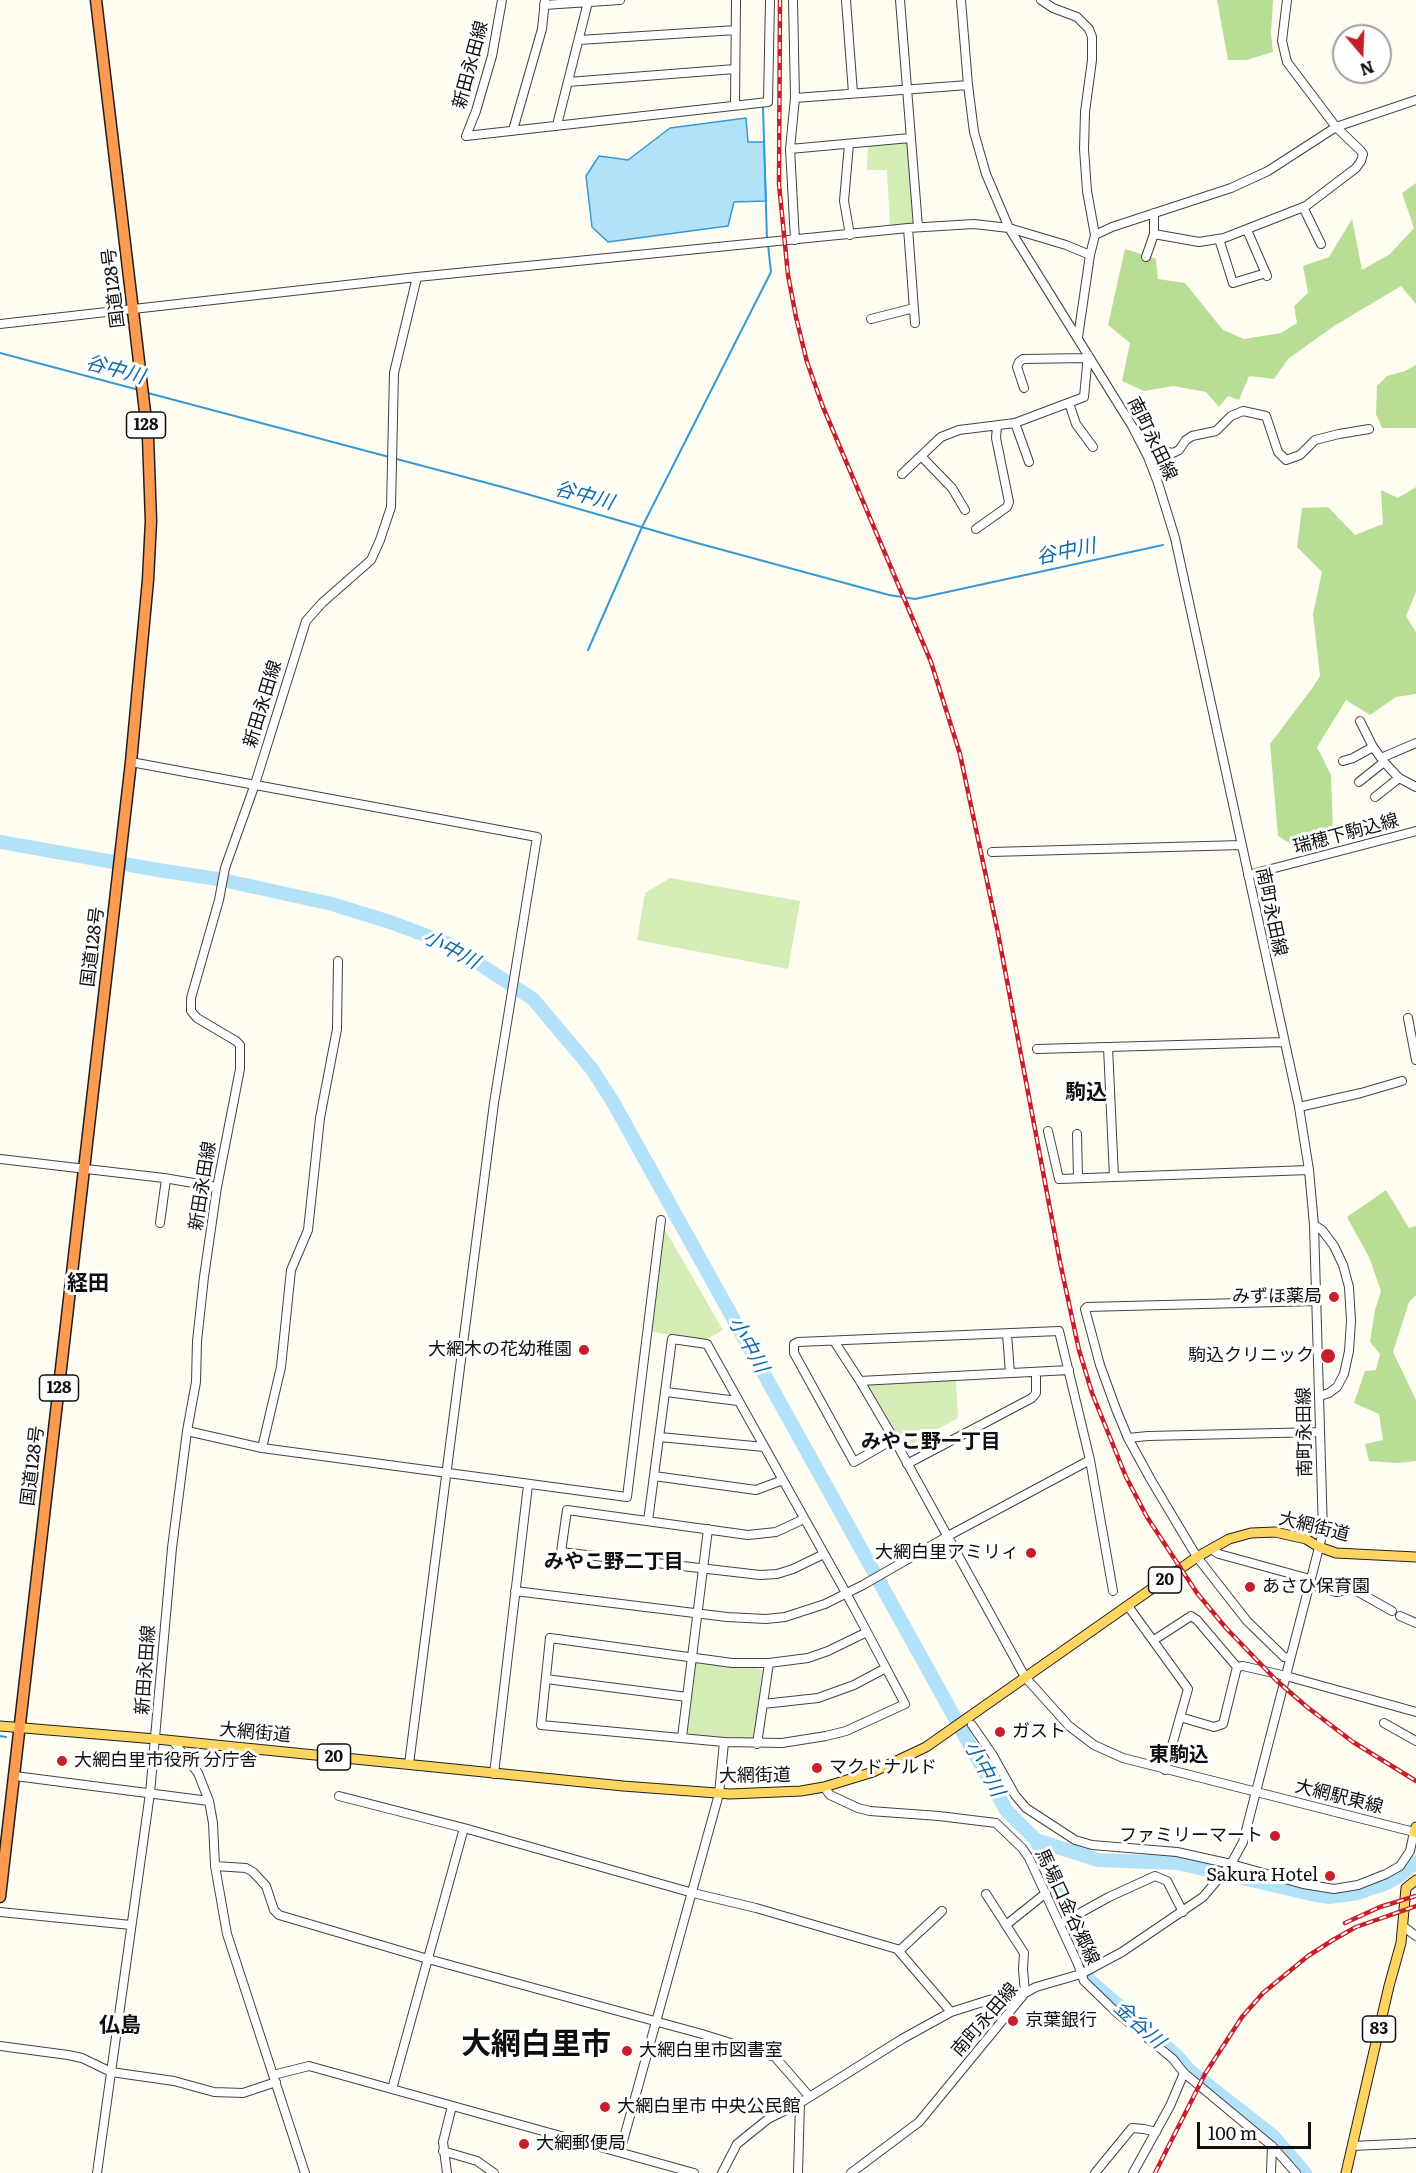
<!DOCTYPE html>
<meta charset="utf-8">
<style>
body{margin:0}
#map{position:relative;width:1416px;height:2173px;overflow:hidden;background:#fffcf1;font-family:Literata,serif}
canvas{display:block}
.north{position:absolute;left:1332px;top:24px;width:60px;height:60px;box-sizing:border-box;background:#fff;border:2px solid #9f9f9f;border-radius:50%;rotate:161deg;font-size:16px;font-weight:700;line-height:24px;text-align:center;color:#0f0f0f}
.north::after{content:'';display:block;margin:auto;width:21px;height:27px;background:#c91d29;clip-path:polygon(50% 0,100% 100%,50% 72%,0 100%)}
.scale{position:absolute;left:1197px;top:2122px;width:114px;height:27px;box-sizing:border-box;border:3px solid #0f0f0f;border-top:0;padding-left:8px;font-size:18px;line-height:21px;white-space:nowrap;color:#0f0f0f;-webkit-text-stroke:4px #fff;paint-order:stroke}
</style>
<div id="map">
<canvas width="1416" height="2173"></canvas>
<div class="north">N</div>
<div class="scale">100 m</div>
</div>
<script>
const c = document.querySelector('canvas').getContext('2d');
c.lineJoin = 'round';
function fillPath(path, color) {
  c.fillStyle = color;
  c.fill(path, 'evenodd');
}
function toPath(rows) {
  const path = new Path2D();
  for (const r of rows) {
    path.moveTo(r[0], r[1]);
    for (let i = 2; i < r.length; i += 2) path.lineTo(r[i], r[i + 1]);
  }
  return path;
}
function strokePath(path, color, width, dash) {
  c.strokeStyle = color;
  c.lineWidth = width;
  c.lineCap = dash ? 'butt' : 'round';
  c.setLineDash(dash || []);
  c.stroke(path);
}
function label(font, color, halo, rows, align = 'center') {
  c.font = font + ' Literata,"Noto Sans JP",serif';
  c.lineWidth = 6;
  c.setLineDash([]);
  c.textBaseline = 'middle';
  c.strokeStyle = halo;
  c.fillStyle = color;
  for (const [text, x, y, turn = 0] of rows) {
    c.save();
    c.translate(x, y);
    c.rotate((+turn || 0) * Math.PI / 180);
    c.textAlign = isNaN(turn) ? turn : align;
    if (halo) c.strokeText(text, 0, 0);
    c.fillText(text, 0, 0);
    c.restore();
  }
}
const green = toPath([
 [907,142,916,225,890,227,887,170,867,170,868,145],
 [670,878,800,901,788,969,637,940,645,893],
 [664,1228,723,1330,705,1340,652,1332],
 [956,1380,958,1418,905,1447,867,1383],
 [694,1662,762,1669,754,1741,687,1734]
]);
const forest = toPath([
 [1217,0,1273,0,1271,34,1273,52,1246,60,1228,60],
 [1416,183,1416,304,1401,286,1334,326,1288,359,1274,379,1249,376,1239,400,1228,396,1219,407,1206,392,1173,386,1144,391,1122,381,1130,343,1108,325,1125,249,1156,259,1158,279,1185,283,1223,330,1244,339,1281,333,1297,323,1294,306,1308,293,1303,266,1329,257,1352,219,1362,270,1390,254,1414,228,1402,193],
 [1416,365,1416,428,1382,428,1376,414,1377,386,1387,376,1405,371],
 [1416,487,1416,592,1406,616,1416,632,1416,694,1396,697,1370,715,1346,700,1317,747,1331,775,1333,830,1329,839,1303,844,1291,844,1278,836,1270,744,1313,687,1320,676,1313,614,1322,572,1297,547,1302,508,1328,507,1355,535,1383,524,1381,490,1398,498],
 [1386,1190,1409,1228,1416,1226,1416,1295,1409,1302,1393,1352,1416,1400,1416,1461,1397,1463,1369,1461,1365,1444,1383,1440,1379,1414,1354,1403,1365,1371,1376,1370,1380,1354,1370,1342,1375,1310,1381,1291,1369,1257,1347,1217]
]);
const water = toPath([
 [746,118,748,142,764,142,766,201,734,202,728,226,608,242,592,227,586,176,599,156,628,160,670,128,746,118]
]);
const stream = toPath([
 [763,107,767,240],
 [0,353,139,390],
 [148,393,506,488,697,543,889,595,915,599,1163,545],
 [588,650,642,527,771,272,768,245],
 [0,1736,6,1737]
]);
const river = toPath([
 [0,842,164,871,218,879,332,904,390,922,449,944,533,999,591,1068,613,1102,1006,1810,1036,1840,1098,1860,1178,1863,1311,1894,1329,1897,1358,1893,1387,1883,1399,1876,1416,1862],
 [1036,1840,1059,1887,1052,1897,1089,1980,1177,2056,1190,2071,1273,2136,1305,2173]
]);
const minor = toPath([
 [502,0,492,56,476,111,466,136,768,102,770,0],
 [793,0,795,98,790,149,795,240],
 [846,0,853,93],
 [900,0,918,227],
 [1041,0,1053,8,1077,17,1089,29,1092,37,1092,60,1085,112,1084,149,1087,191,1095,235,1090,255,1078,337],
 [544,5,620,0],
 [579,40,736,30],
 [568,82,735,69],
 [795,98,968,85],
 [735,105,736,0],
 [557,125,588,2],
 [513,130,542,29,545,0],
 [849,144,844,201,850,235],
 [790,149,910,138],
 [1303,207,1321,244],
 [908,228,915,323],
 [1247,230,1267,276],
 [1154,234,1199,242,1224,238,1306,206,1356,168,1361,161,1363,154,1360,150,1336,127,1287,62,1282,41,1287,0],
 [1095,235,1112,227,1231,188,1268,171,1336,127,1416,100],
 [1219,239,1233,283,1266,273],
 [1146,257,1154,234,1154,213],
 [871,319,914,308],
 [0,324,417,277,908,228,974,224,1009,228,1066,245,1090,255],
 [1024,388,1017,367,1019,362,1023,359,1088,358],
 [1069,403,1076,424,1093,447],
 [1015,423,1029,462],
 [1144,448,1173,453,1179,450,1186,440,1192,436,1216,431,1231,416,1243,411,1266,416,1278,452,1286,460,1300,455,1315,440,1339,434,1369,429],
 [921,456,952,488,965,510],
 [902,474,941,437,959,430,1015,423,1084,397,1088,355],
 [976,529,1007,507,1009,502,996,438,997,426],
 [1360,721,1373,747,1384,762,1399,778,1416,787],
 [1381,758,1416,743],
 [1343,761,1353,758,1373,747],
 [131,762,537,837,494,1103,409,1764],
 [1359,782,1384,762],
 [1375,797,1399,778],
 [992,852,1241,845],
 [1248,875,1416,831],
 [1408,1018,1416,1060],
 [1108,1047,1114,1177],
 [1037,1049,1284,1042],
 [1299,1107,1361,1093,1402,1081],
 [1048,1131,1059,1179,1309,1170],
 [1077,1134,1078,1178],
 [0,1159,164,1178,217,1187],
 [160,1223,166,1179],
 [1314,1225,1322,1230,1334,1246,1343,1265,1349,1287,1351,1321,1349,1351,1344,1374,1337,1387,1329,1393,1320,1396],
 [1007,1334,1010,1373],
 [834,1341,860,1381,894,1439,1025,1677,1069,1726,1094,1745,1123,1758,1414,1832,1410,1851,1400,1866,1386,1874,1358,1885,1334,1889,1303,1884,1231,1864,1177,1852,1092,1845,1075,1840,1026,1808,1015,1795,992,1754,972,1725],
 [860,1381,1069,1370],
 [666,1392,738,1401],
 [187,1431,262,1448,627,1497,661,1220],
 [660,1437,764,1447],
 [1128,1438,1148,1436,1320,1432],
 [894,1439,854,1462,794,1353,794,1344,798,1342,1059,1331,1090,1460,1113,1591],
 [262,1448,281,1367,291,1270,308,1230,320,1118,337,1029,338,961],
 [907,1464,1032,1398,1036,1393,1036,1372],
 [654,1476,756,1490,783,1480],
 [804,1519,776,1532,748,1535,567,1510,561,1552,760,1575,777,1574,793,1569,824,1554],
 [648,1521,672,1339,707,1344,846,1593,867,1632,905,1704,846,1731,826,1736,782,1743,724,1742,541,1725,550,1638,732,1663,769,1663,808,1658,828,1651,867,1632],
 [1211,1549,1219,1554,1310,1579],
 [1309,1584,1336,1592,1353,1589,1392,1611],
 [515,1591,727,1617,766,1619,785,1617,825,1604,863,1585,948,1536,1090,1460],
 [1128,1606,1188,1689,1165,1770],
 [1400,1616,1416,1623],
 [1154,1640,1191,1616,1197,1620,1237,1667,1223,1724,1214,1727,1180,1717],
 [1290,1658,1284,1657,1247,1621,1197,1557,1151,1480,1128,1438,1116,1409,1100,1365,1085,1309,1087,1307,1317,1301],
 [1237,1667,1243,1666,1286,1676,1416,1712],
 [546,1679,687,1697],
 [763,1704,818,1698,854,1685,886,1668],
 [1384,1723,1416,1741],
 [682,1737,708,1529],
 [173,1741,198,1773,209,1801,213,1823,215,1866,227,1934,305,2173],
 [757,1744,769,1663],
 [494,1774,528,1485],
 [15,1776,209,1801],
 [824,1787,830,1795,858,1808,870,1811,939,1816,996,1823,1022,1848,1029,1858,1078,1964,1084,1981,1117,2013,1173,2059,1184,2073,1272,2146,1296,2173],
 [339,1796,464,1828,693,1893,756,1908,897,1949,951,2012],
 [215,1866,246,1868,253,1872,266,1886,274,1910,279,1915,428,1959,702,2034,775,2057,809,2096],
 [986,1894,1024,1953,1023,1969,1025,1993],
 [0,1912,131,1925],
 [1060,1924,1109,1897,1155,1876,1167,1881,1183,1912],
 [1006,1925,1046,1893],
 [1404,1927,1416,1936],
 [899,1951,942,1911],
 [0,2046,68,2055,82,2058,111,2072,174,2081,214,2092,243,2093,276,2082],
 [273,2075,309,2066,694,2173],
 [392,2089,464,1828],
 [1352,2146,1416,2143],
 [443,2151,477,2161,494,2173],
 [620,2152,719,1794,724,1742],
 [97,2173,150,1793,172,1548,187,1431,196,1382,197,1341,204,1277,217,1187,240,1069,240,1045,236,1041,197,1018,191,1011,191,998,219,900,225,868,255,784,306,621,322,603,371,560,380,540,391,507,394,373,417,277],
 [447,2173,443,2142,452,2106],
 [722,2173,737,2144,768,2119,800,2103,902,2039,951,2012,989,2000,1009,1997,1021,1998],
 [798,2173,800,2103],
 [851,2173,919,2122,1025,1993,1036,1987,1081,1974,1122,1952,1203,1897,1231,1864,1243,1842,1323,1532,1314,1225,1309,1170,1299,1107,1175,538,1158,483,1148,457,1132,426,1009,228,986,174,974,132,968,85,961,0],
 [1095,2173,1132,2128,1144,2129,1156,2132],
 [1133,2173,1170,2106,1184,2073],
 [1271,2173,1272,2146]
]);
const major = toPath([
 [0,1726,156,1739,623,1786,730,1794,801,1791,824,1787,873,1772,926,1747,1197,1557,1229,1539,1251,1533,1275,1532,1306,1539,1319,1547,1336,1553,1416,1557],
 [1416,1827,1414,1832,1416,1833],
 [1346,2173,1389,1986,1401,1943,1406,1888,1416,1880]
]);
const highway = toPath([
 [0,1897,131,762,148,580,151,521,148,437,96,0]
]);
const rail = toPath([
 [780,0,779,184,788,275,796,317,807,362,823,407,931,662,960,754,998,933,1060,1262,1079,1350,1092,1393,1126,1477,1147,1517,1197,1593,1226,1628,1276,1680,1307,1707,1353,1742,1416,1781],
 [1345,1923,1380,1907,1416,1896],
 [1155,2173,1205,2074,1242,2017,1263,1993,1308,1956,1333,1940,1356,1927,1416,1906]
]);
const markers = [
 [1334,1297,6,"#c91d29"],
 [584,1350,6,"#c91d29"],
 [1328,1356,8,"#c91d29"],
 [1031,1553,6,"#c91d29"],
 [1250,1587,6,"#c91d29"],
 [1000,1732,6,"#c91d29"],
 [62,1761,6,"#c91d29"],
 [817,1768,6,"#c91d29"],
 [1275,1836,6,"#c91d29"],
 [1330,1876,6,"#c91d29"],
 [1013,2021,6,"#c91d29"],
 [627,2051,6,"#c91d29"],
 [605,2107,6,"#c91d29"],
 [524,2144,6,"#c91d29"]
];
const shields = [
 [146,425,39],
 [59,1388,39],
 [1165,1580,33],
 [334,1757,33],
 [1379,2029,33]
];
const shieldNames = [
 ["128",146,425],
 ["128",59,1388],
 ["20",1165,1580],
 ["20",334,1757],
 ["83",1379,2029]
];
const streetNames = [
 ["新田永田線",471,65,-75],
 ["国道128号",114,288,-97],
 ["南町永田線",1152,439,64],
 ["新田永田線",263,704,-73],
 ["瑞穂下駒込線",1346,834,-15],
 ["南町永田線",1271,912,78],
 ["国道128号",93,947,-83],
 ["新田永田線",203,1186,-81],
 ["南町永田線",1305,1432,-91],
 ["国道128号",33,1466,-83],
 ["大網街道",1314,1527,14],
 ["新田永田線",146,1670,-86],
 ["大網街道",255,1733,5],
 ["大網街道",755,1776,-1],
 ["大網駅東線",1339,1797,14],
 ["馬場口金谷郷線",1067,1907,65],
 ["南町永田線",985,2020,-49]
];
const poiNames = [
 ["みずほ薬局",1322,1297,"right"],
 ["大網木の花幼稚園",572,1350,"right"],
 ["駒込クリニック",1314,1356,"right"],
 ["大網白里アミリィ",1019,1553,"right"],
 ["あさひ保育園",1262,1587],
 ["ガスト",1012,1732],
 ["大網白里市役所 分庁舎",74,1761],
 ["マクドナルド",829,1768],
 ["ファミリーマート",1263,1836,"right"],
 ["Sakura Hotel",1318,1876,"right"],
 ["京葉銀行",1025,2021],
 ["大網白里市図書室",639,2051],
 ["大網白里市 中央公民館",617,2107],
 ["大網郵便局",536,2144]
];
const waterNames = [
 ["谷中川",115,370,15],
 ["谷中川",584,496,15],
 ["谷中川",1066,552,-12],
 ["小中川",451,950,28],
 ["小中川",748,1345,61],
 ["小中川",984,1769,61],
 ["金谷川",1139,2025,42]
];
const neighbourhoodNames = [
 ["みやこ野一丁目",931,1442],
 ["みやこ野二丁目",614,1562],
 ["東駒込",1179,1755]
];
const quarterNames = [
 ["駒込",1086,1093],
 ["経田",88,1284],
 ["仏島",120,2026]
];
const townNames = [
 ["大網白里市",536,2045]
];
fillPath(green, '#d4edb7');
fillPath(forest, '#b8de95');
fillPath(water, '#b2e1fa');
strokePath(water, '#3499d6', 1.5);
strokePath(stream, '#3499d6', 2);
strokePath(river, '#b2e1fa', 14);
strokePath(minor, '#424242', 10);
strokePath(major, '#202020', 11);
strokePath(highway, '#202020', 13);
strokePath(minor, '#fff', 8);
strokePath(major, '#ffd561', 9);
strokePath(highway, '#fd9c51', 10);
strokePath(rail, '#c91d29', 4.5);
strokePath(rail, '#fff', 2, [7]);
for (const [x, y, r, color] of markers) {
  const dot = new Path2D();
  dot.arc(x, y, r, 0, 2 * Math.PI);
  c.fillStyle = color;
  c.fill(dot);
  strokePath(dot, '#fff', 2);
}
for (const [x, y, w] of shields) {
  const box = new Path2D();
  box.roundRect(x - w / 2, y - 13, w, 26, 4.5);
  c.fillStyle = '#fff';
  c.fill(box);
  strokePath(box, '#0f0f0f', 1.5);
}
label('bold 16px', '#0f0f0f', null, shieldNames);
label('18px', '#0f0f0f', '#fff', streetNames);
label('18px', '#0f0f0f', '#fff', poiNames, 'left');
label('italic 20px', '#0f6aaa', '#fff', waterNames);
label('bold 20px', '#0f0f0f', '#fff', neighbourhoodNames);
label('bold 21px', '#0f0f0f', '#fff', quarterNames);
label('bold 30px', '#0f0f0f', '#fff', townNames);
</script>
